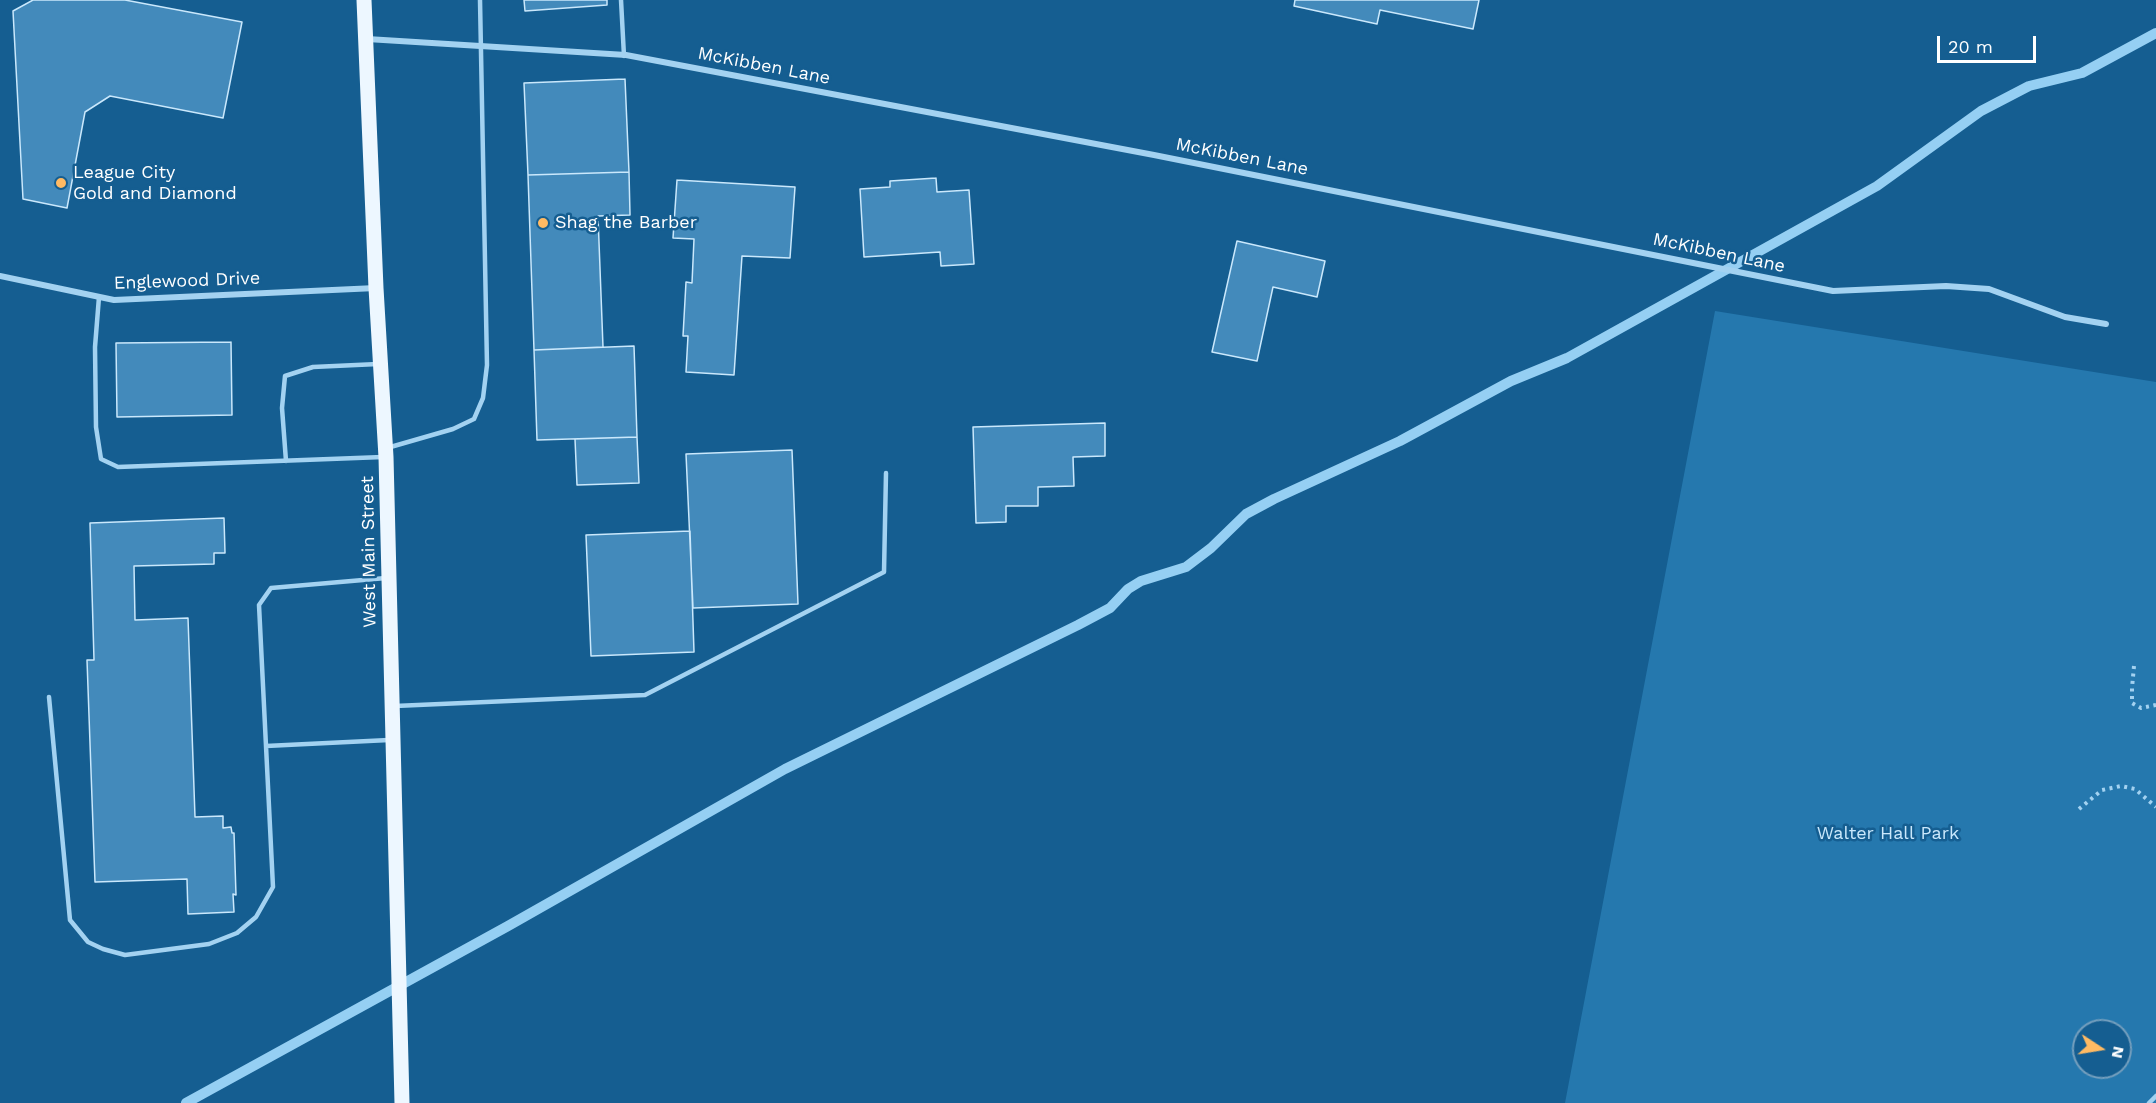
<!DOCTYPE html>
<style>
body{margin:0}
#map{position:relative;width:2156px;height:1103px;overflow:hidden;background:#155e91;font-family:"Work Sans",sans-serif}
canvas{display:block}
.north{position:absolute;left:2072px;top:1019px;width:60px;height:60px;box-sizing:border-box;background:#155e91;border:2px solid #739ebd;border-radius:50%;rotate:102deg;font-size:16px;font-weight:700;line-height:24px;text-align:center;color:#fff}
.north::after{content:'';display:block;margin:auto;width:21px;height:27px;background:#ffba63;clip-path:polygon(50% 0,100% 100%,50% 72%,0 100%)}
.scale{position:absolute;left:1937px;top:36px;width:99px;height:27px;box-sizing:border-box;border:3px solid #fff;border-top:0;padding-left:8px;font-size:18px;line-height:21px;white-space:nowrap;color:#fff;-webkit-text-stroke:4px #155e91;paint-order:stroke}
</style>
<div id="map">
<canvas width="2156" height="1103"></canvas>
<div class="north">N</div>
<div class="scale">20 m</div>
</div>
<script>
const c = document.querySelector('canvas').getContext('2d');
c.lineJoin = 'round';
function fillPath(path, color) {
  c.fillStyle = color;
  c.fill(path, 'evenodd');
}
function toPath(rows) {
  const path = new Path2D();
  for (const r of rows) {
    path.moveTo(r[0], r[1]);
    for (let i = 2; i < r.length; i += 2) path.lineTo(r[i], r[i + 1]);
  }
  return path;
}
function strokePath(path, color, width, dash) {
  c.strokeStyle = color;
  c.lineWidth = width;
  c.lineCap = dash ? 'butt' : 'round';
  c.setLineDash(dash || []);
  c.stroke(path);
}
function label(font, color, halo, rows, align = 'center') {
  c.font = font + ' "Work Sans",sans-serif';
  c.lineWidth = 5;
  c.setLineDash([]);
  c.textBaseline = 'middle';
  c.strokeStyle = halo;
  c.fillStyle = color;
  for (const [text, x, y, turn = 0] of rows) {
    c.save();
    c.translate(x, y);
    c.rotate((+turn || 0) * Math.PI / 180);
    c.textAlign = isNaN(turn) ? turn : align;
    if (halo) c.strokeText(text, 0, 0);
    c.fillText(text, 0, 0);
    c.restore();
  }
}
const green = toPath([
 [1715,311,2156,382,2156,1103,1565,1103],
 [2084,1031,2120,1031,2120,1067,2084,1067]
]);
const stream = toPath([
 [186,1103,508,926,785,769,1078,625,1110,608,1128,589,1141,581,1186,567,1211,548,1246,514,1274,499,1400,441,1511,381,1567,358,1877,186,1981,111,2029,86,2082,73,2156,33]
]);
const building = toPath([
 [33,0,125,0,242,22,223,118,110,96,85,112,67,208,23,199,13,11,33,0],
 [524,0,607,0,607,5,525,11,524,0],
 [1295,0,1479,0,1473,29,1380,10,1377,24,1294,6,1295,0],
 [625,79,629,172,528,175,524,83,625,79],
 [629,172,630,215,598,216,603,347,534,350,528,175,629,172],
 [936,178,937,192,969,190,974,264,941,266,940,252,864,257,860,189,890,187,890,181,936,178],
 [677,180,795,187,790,258,742,256,734,375,686,372,688,336,683,336,686,282,692,283,694,239,673,238,677,180],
 [1237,241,1325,261,1317,297,1273,287,1257,361,1212,352,1237,241],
 [231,342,232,415,117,417,116,343,231,342],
 [634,346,637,437,537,440,534,350,634,346],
 [1105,423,1105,456,1073,457,1074,486,1038,487,1038,506,1006,506,1006,522,976,523,973,427,1105,423],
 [637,437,639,483,577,485,575,439,637,437],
 [792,450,798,604,693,608,686,454,792,450],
 [224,518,225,553,214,553,214,564,134,566,135,620,188,618,195,817,223,816,223,828,231,827,232,833,234,833,236,895,233,894,234,912,188,914,187,879,95,882,87,660,94,660,90,523,224,518],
 [690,531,694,652,591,656,586,535,690,531]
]);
const path = toPath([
 [2134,666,2132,688,2132,703,2141,708,2156,705],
 [2079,809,2102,790,2121,786,2135,789,2156,807]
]);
const service = toPath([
 [621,0,624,56],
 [99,297,95,347,96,427,101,459,118,467,383,457],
 [387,448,453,429,474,419,483,398,487,365,480,0],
 [286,461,282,408,285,376,313,367,378,364],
 [49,697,70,920,88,942,103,949,125,955,209,944,237,933,256,917,273,887,259,605,271,588,386,578],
 [395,706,645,695,884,572,886,473],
 [266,746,389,740],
 [2149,1103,2156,1096]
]);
const minor = toPath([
 [367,39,626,55,1154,155,1833,291,1946,286,1989,289,2065,317,2106,324],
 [0,276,114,300,376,288]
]);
const primary = toPath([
 [364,0,376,288,386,457,402,1103]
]);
const markers = [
 [61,183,6,"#ffba63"],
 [543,223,6,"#ffba63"]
];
const streetNames = [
 ["McKibben Lane",764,66,11],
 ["McKibben Lane",1242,157,11],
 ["McKibben Lane",1719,253,12],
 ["Englewood Drive",187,281,-2],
 ["West Main Street",369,552,-91]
];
const poiNames = [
 ["League City",73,173],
 ["Gold and Diamond",73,194],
 ["Shag the Barber",555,223]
];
const parkNames = [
 ["Walter Hall Park",1888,834]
];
fillPath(green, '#2578ae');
strokePath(stream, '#95cff3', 10);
fillPath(building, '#438abb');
strokePath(building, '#cae8fc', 1.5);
strokePath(path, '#a3d2f1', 4, [3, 4.5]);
strokePath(service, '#a3d2f1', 4.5);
strokePath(minor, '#a3d2f1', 6);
strokePath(primary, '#edf7ff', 15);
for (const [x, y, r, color] of markers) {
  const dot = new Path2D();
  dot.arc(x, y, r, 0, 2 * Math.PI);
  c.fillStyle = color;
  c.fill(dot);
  strokePath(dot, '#155e91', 2);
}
label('18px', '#fff', '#155e91', streetNames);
label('18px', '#fff', '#155e91', poiNames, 'left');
label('18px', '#cae8fc', '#155e91', parkNames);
</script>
